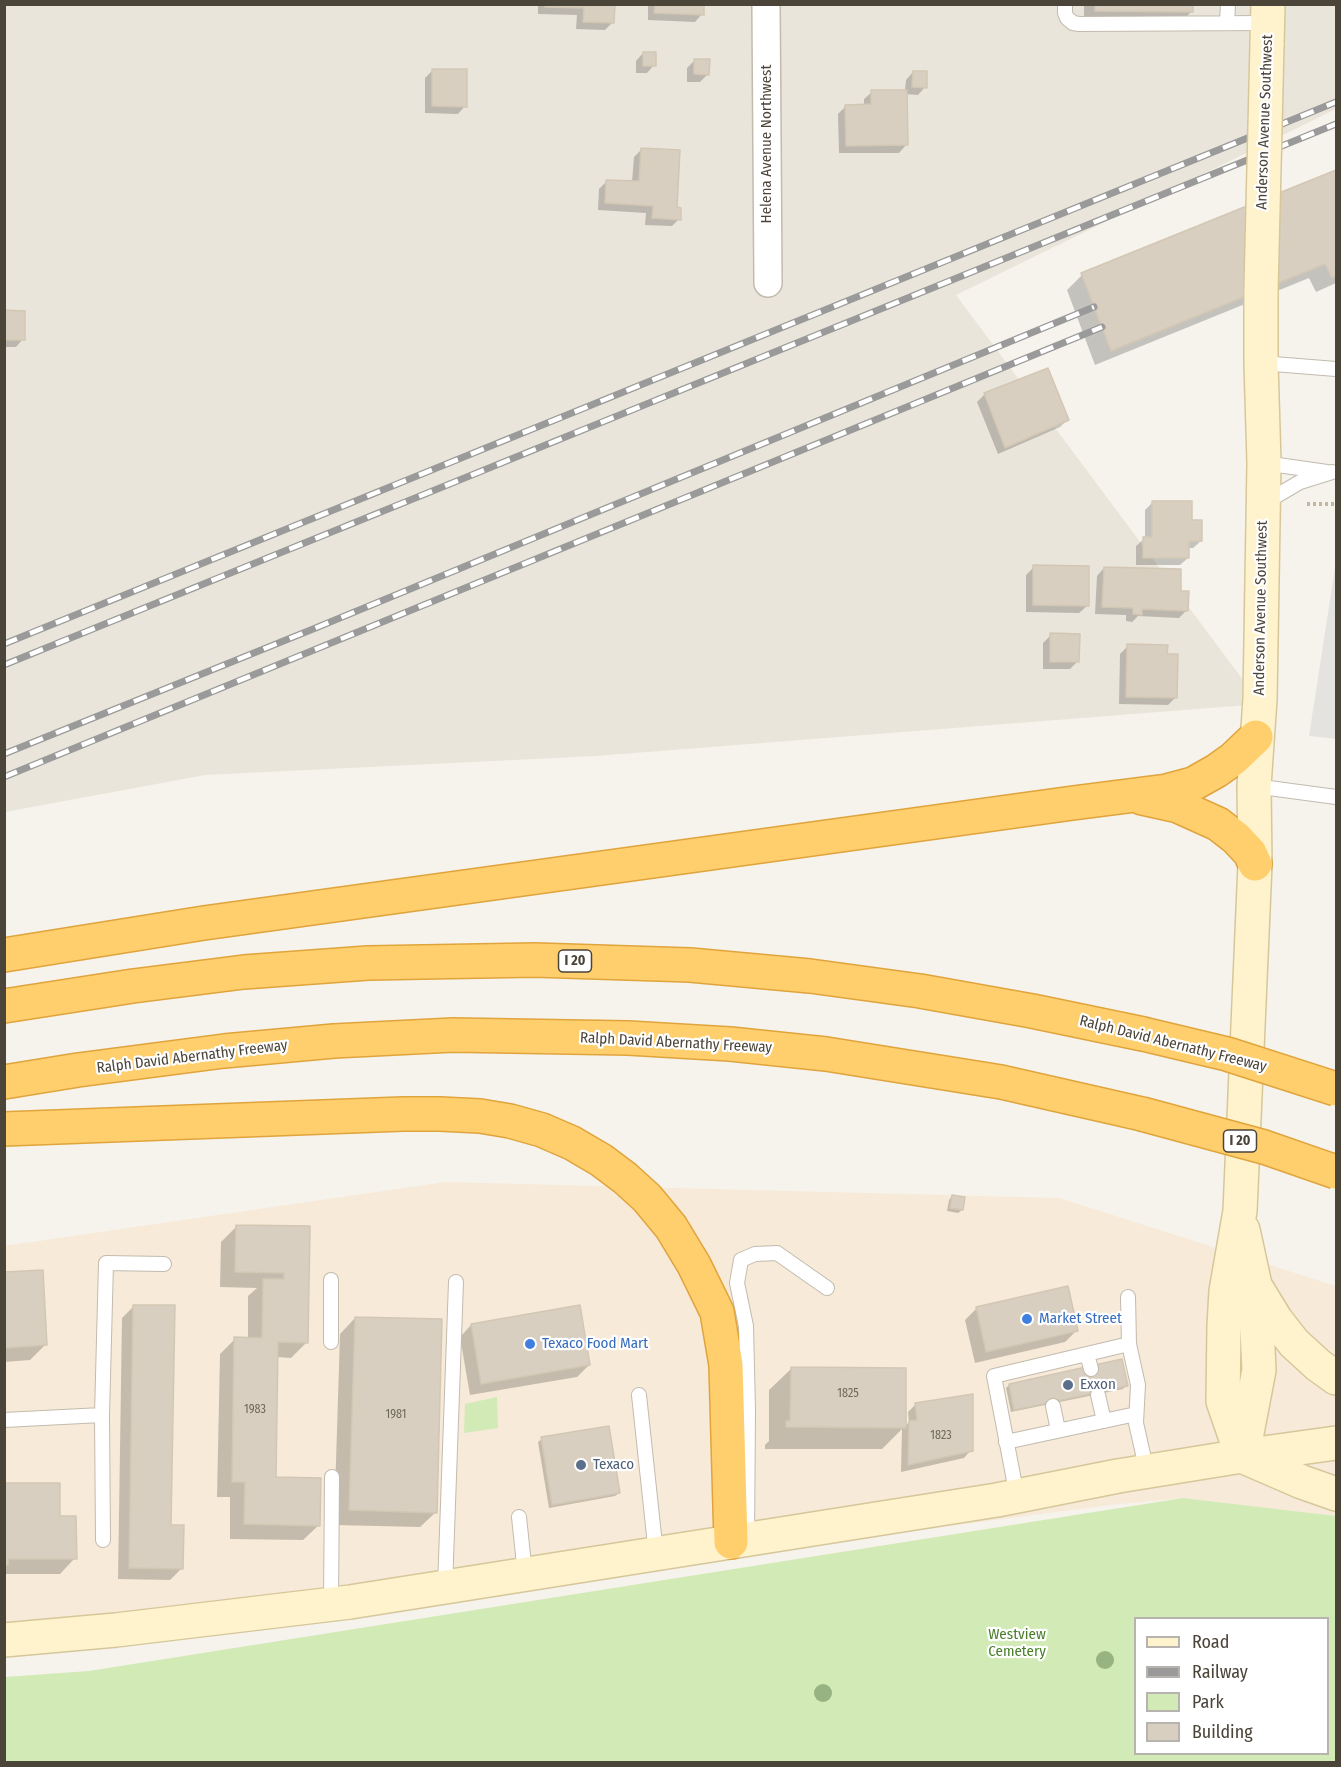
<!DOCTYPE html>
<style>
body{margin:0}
#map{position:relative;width:1341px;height:1767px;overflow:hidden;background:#f6f3ec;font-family:"Fira Sans Condensed",sans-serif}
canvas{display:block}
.frame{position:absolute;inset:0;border:6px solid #4b4439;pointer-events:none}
.legend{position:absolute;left:1134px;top:1617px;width:195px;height:138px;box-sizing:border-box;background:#fff;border:2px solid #b7b4b0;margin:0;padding:8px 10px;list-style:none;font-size:18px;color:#4b4439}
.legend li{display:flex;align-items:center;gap:12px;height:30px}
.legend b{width:30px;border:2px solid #b7b4b0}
</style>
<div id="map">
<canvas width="1341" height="1767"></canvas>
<div class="frame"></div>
<ul class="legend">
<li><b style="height:8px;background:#fff3cd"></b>Road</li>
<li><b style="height:8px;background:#9a9a9a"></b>Railway</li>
<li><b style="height:16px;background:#d2eab5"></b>Park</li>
<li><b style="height:16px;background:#d8cfc1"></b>Building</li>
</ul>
</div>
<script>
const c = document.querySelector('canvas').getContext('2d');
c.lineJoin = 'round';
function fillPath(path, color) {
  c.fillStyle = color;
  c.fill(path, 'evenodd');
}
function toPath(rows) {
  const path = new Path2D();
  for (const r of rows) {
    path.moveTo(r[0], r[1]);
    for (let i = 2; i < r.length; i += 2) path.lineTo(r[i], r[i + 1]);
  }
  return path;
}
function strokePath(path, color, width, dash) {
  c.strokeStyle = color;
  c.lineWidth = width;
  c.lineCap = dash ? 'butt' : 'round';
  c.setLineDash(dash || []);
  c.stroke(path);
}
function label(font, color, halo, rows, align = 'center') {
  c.font = font + ' "Fira Sans Condensed",sans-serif';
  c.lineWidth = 4.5;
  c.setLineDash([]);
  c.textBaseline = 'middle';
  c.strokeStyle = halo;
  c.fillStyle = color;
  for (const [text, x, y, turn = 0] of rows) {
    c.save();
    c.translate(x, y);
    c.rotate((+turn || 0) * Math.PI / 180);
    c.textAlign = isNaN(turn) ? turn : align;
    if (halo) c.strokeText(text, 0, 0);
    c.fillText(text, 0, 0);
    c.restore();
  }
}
const residential = toPath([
 [5,5,1336,5,1336,109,956,295,1261,704,596,756,205,775,5,812]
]);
const commercial = toPath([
 [445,1182,1059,1198,1336,1286,1336,1516,1183,1498,1110,1505,445,1592,5,1643,4,1246]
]);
const green = toPath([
 [497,1397,498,1428,464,1433,465,1404],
 [1183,1498,1336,1516,1336,1762,5,1762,5,1677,89,1671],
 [1136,1618,1328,1618,1328,1754,1136,1754]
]);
const parking = toPath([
 [1336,561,1336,739,1309,736]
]);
const shadow = toPath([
 [538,4,613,4,613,22,605,30,576,29,577,15,538,14],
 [648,4,703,4,702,14,695,22,648,20],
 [1084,4,1193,4,1192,5,1192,11,1180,23,1084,22],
 [643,53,654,65,647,73,636,73,636,61],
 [695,60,708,74,700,82,687,82,687,68],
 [433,70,465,106,458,114,425,113,425,78],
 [913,72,925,87,918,95,905,94,906,145,899,153,839,153,838,114,846,106,864,106,864,99,872,92,905,91,906,80],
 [641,150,679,219,672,226,645,225,646,213,598,210,599,189,607,181,632,182,634,157],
 [1336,172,1336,283,1316,292,1309,278,1095,365,1067,290,1082,275],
 [4,312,23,339,16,347,4,347],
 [985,394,1067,420,1060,427,998,454,977,402],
 [1153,502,1190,521,1201,541,1193,548,1188,548,1188,558,1180,565,1136,565,1136,546,1145,538,1145,510],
 [1034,567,1087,606,1079,613,1026,612,1026,575],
 [1104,568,1180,592,1187,610,1179,618,1138,616,1132,622,1126,621,1126,615,1095,614,1097,576],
 [1051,635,1078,661,1070,669,1043,669,1043,643],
 [1128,646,1166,655,1176,697,1168,705,1119,704,1120,654],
 [952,1196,962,1210,958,1213,947,1211,949,1200],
 [236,1227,308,1227,307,1342,291,1358,277,1357,275,1479,319,1525,303,1540,230,1539,230,1497,217,1497,220,1354,235,1339,248,1339,248,1296,257,1288,220,1287,221,1242],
 [4,1274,45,1345,30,1360,4,1362],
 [134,1306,170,1527,182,1568,170,1580,118,1579,122,1318],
 [977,1308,1076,1331,1065,1342,975,1363,965,1320],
 [355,1318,436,1512,420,1527,334,1525,340,1334],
 [471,1325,589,1365,577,1377,470,1395,460,1337],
 [791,1369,904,1428,909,1422,908,1412,916,1404,971,1450,964,1458,901,1472,902,1429,882,1449,765,1449,765,1445,769,1441,769,1390],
 [1009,1385,1126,1385,1123,1389,1011,1412,1006,1388],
 [542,1439,619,1493,615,1496,549,1508,538,1442],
 [4,1484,58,1517,75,1558,60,1574,4,1574]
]);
const building = toPath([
 [545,4,615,4,614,23,583,22,584,8,545,7,545,4],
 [655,4,704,4,704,15,654,13,655,4],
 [1095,4,1193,4,1193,12,1095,11,1095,4],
 [643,52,656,52,656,66,643,66,643,52],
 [694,59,710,59,709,75,694,74,694,59],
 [432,69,467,69,467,107,432,106,432,69],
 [913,71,927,71,927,88,912,87,913,71],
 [871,90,907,90,908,145,846,146,845,105,871,104,871,90],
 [641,148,680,150,677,207,681,208,681,220,652,218,653,206,605,203,606,180,639,181,641,148],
 [1336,170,1336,276,1332,278,1325,264,1111,351,1081,273,1336,170],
 [4,310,25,311,25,340,4,340,4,310],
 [1048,368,1069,420,1005,448,984,393,1048,368],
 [1152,501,1192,501,1192,520,1202,520,1202,541,1189,541,1189,558,1143,558,1143,537,1152,537,1152,501],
 [1033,565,1089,566,1089,606,1033,605,1033,565],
 [1104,567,1181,569,1181,591,1189,591,1188,611,1142,609,1142,615,1133,614,1133,608,1102,607,1104,567],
 [1050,633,1080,634,1079,662,1050,662,1050,633],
 [1127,644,1168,645,1167,654,1178,654,1177,698,1126,697,1127,644],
 [952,1195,965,1197,963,1210,950,1208,952,1195],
 [236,1225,310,1226,308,1343,278,1342,276,1477,321,1478,320,1526,244,1524,245,1482,232,1482,234,1337,262,1338,263,1279,284,1279,284,1273,235,1272,236,1225],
 [43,1270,47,1345,4,1348,4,1272,43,1270],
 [1068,1286,1078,1331,986,1352,976,1307,1068,1286],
 [133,1305,175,1305,171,1525,184,1525,183,1569,129,1568,133,1305],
 [580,1305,590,1365,481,1384,471,1324,580,1305],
 [355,1317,442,1319,437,1513,349,1510,355,1317],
 [1122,1359,1128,1386,1014,1410,1009,1384,1122,1359],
 [791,1367,906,1368,906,1428,786,1427,786,1421,790,1421,791,1367],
 [973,1394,973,1451,908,1465,909,1421,917,1420,915,1403,973,1394],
 [609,1426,620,1493,552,1505,541,1437,609,1426],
 [4,1483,60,1483,60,1516,76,1516,77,1559,8,1559,8,1565,4,1565,4,1483]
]);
const path = toPath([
 [1307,504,1336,504]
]);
const lane = toPath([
 [1065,4,1065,13,1067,18,1073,23,1079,24,1268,23],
 [1227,23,1228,4],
 [1261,363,1336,369],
 [1264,463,1327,472],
 [1266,502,1300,482,1332,472],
 [1254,786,1336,797],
 [331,1280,331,1342],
 [1129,1344,1138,1385,1136,1423,1147,1472],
 [1087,1354,1091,1369],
 [639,1395,656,1554],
 [1098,1395,1104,1421],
 [1053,1406,1058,1430],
 [4,1420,102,1415],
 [1006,1442,1136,1414],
 [1017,1496,994,1376,1129,1344,1128,1297],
 [519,1517,525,1574],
 [747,1539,748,1410,746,1326,737,1283,741,1260,755,1254,777,1253,827,1288],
 [103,1540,102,1415,106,1263,164,1264],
 [445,1587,456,1282],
 [331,1604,332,1477]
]);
const street = toPath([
 [766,4,768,283]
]);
const secondary = toPath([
 [1267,45,1268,4],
 [1257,1289,1276,1320,1294,1343,1318,1365,1336,1378],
 [1243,1454,1259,1370,1255,1285,1243,1230],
 [1242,1456,1223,1401,1224,1326,1226,1291,1240,1211,1255,864,1254,786,1260,699,1264,463,1261,363,1261,290],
 [1242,1456,1302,1482,1336,1494],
 [4,1640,116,1630,350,1602,997,1500,1118,1476,1242,1456,1336,1443]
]);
const highway = toPath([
 [1142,798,1178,806,1218,824,1236,838,1250,853,1255,864],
 [4,955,204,923,1073,803,1167,791,1193,784,1216,771,1233,759,1256,737],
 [4,1006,133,986,244,972,368,963,535,960,690,965,810,976,920,991,1032,1011,1143,1034],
 [4,1082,78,1070,224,1051,334,1041,453,1035,628,1038,730,1044,826,1054,1001,1082,1142,1114],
 [4,1129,403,1114,440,1114,480,1116,510,1121,542,1130,572,1143,601,1160,625,1178,647,1198,671,1227,694,1265,717,1312,726,1365,731,1542]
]);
const rail = toPath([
 [4,644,1336,102],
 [4,665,1336,124],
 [4,754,318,627,1094,307],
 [4,777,1102,327]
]);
const secondaryBridge = toPath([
 [1261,290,1267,45]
]);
const highwayBridge = toPath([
 [1143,1034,1227,1054,1336,1089],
 [1142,1114,1264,1147,1336,1172]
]);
const trees = [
 [1105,1660],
 [823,1693]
];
const markers = [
 [1027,1319,6,"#3f7fe0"],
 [530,1344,6,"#3f7fe0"],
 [1068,1385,6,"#5c6f8a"],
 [581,1465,6,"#5c6f8a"]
];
const numberNames = [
 ["1825",848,1394],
 ["1983",255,1410],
 ["1981",396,1415],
 ["1823",941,1436]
];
const shields = [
 [575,961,33],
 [1240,1141,33]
];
const shieldNames = [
 ["I 20",575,961],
 ["I 20",1240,1141]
];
const streetNames = [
 ["Anderson Avenue Southwest",1265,122,-88],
 ["Helena Avenue Northwest",767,144,-90],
 ["Anderson Avenue Southwest",1261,608,-89],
 ["Ralph David Abernathy Freeway",676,1043,3],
 ["Ralph David Abernathy Freeway",1173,1044,14],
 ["Ralph David Abernathy Freeway",192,1057,-7]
];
const shopNames = [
 ["Market Street",1039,1319],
 ["Texaco Food Mart",542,1344]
];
const serviceNames = [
 ["Exxon",1080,1385],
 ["Texaco",593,1465]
];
const parkNames = [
 ["Westview",1017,1635],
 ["Cemetery",1017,1652]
];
fillPath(residential, '#eae5da');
fillPath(commercial, '#f7ead8');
fillPath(green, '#d2eab5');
fillPath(parking, '#e5e3e0');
fillPath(shadow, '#0003');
fillPath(building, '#d8cfc1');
strokePath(building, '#d3c7b4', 1.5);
strokePath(lane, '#c2bbae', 16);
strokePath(street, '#c2bbae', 30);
strokePath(secondary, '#d6c79b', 36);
strokePath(highway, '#e0a43c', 36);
strokePath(path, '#c4b79f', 4, [3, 3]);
strokePath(lane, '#fff', 14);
strokePath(street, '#fff', 27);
strokePath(secondary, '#fff3cd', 33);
strokePath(highway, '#ffcf6e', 33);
strokePath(rail, '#9a9a9a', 7);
strokePath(rail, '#fff', 4.5, [14]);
strokePath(secondaryBridge, '#d6c79b', 36, []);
strokePath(highwayBridge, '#e0a43c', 36, []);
strokePath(secondaryBridge, '#fff3cd', 33);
strokePath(highwayBridge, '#ffcf6e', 33);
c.fillStyle = '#97b381';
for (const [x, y] of trees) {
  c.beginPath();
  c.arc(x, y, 9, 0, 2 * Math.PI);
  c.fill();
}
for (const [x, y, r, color] of markers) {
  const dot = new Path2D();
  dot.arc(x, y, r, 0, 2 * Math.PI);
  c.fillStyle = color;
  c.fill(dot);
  strokePath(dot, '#fff', 2);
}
label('12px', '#6e675b', null, numberNames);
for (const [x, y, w] of shields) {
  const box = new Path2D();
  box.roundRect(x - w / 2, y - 11, w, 22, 4.5);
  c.fillStyle = '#fff';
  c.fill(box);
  strokePath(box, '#4b4439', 1.5);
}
label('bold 14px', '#4b4439', null, shieldNames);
label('15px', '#4b4439', '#fff', streetNames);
label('15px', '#366cbe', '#fff', shopNames, 'left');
label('15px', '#4e5e75', '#fff', serviceNames, 'left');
label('15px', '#4a7f2a', '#fff', parkNames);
</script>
